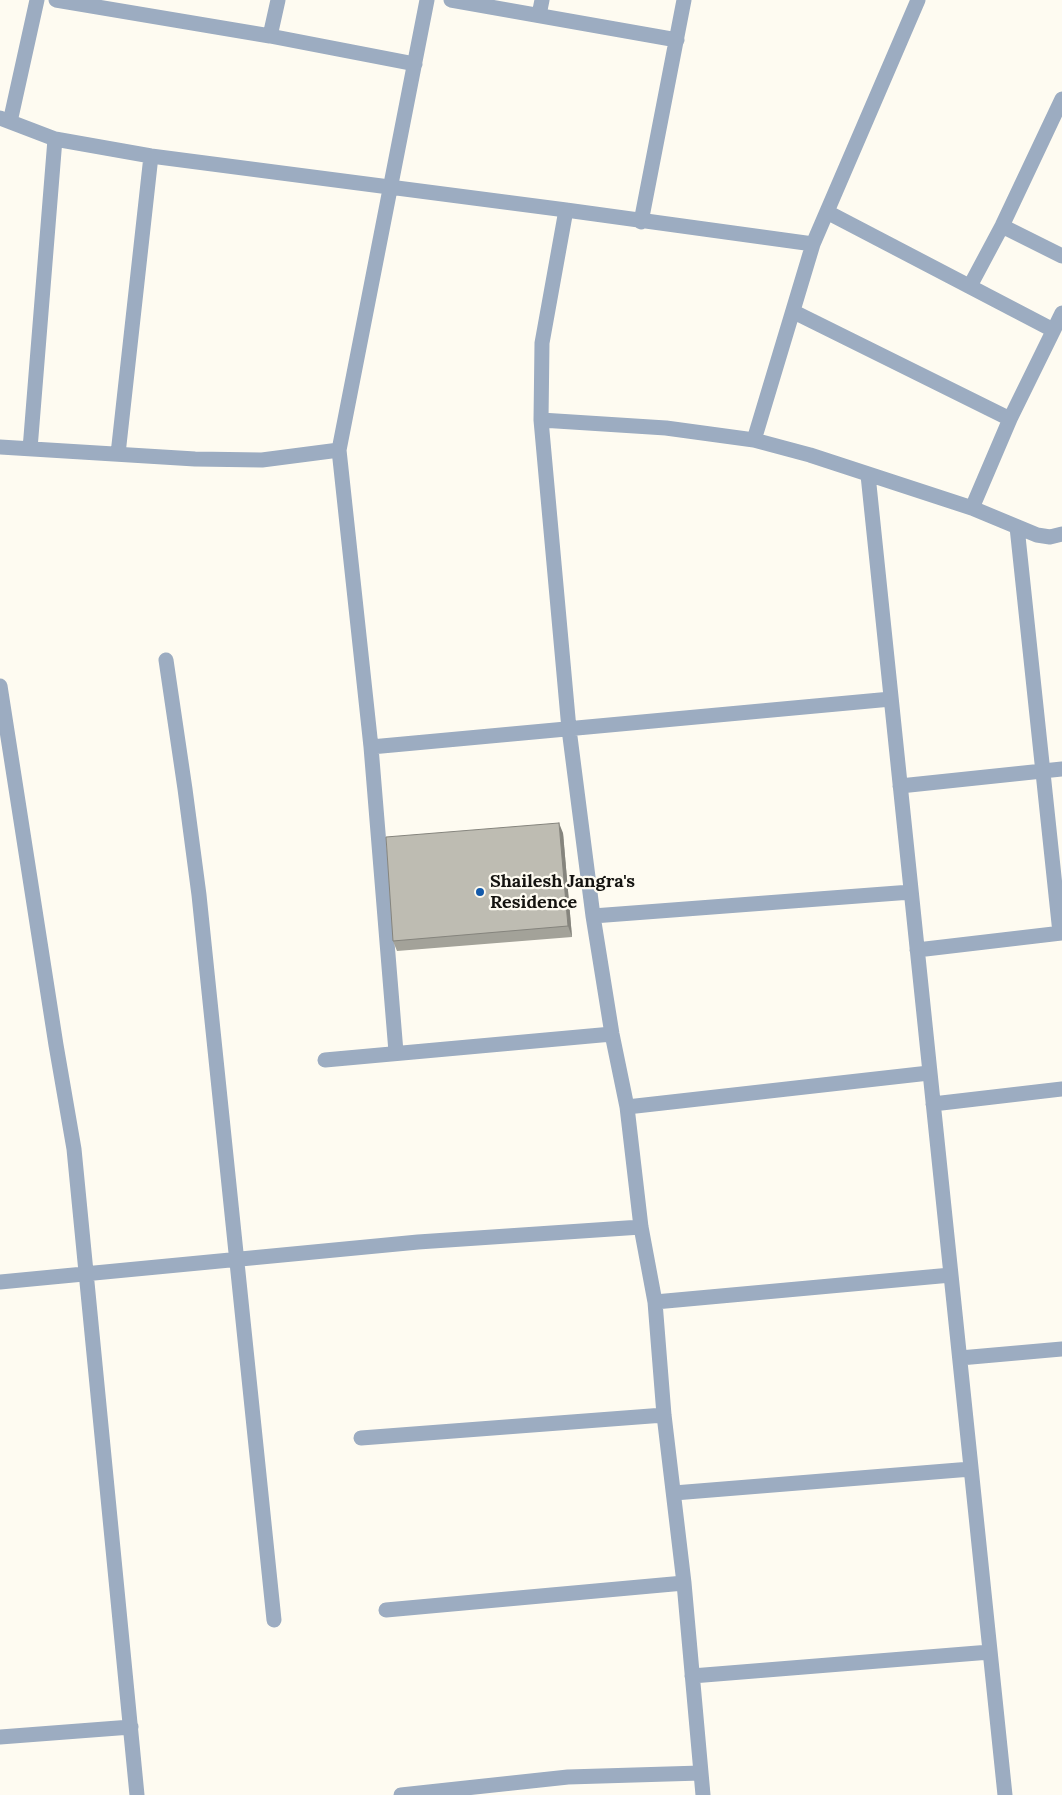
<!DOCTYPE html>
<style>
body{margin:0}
canvas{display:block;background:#fefbf1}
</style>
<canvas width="1062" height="1795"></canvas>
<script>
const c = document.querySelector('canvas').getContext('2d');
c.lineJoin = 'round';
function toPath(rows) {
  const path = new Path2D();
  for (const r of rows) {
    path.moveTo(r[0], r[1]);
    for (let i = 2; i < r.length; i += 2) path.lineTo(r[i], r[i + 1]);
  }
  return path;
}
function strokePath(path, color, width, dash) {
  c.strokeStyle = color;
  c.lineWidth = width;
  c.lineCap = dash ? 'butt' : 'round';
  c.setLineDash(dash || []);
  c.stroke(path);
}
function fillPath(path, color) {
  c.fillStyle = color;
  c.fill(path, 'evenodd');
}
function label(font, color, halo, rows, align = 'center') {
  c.font = font + ' Lora,serif';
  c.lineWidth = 4.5;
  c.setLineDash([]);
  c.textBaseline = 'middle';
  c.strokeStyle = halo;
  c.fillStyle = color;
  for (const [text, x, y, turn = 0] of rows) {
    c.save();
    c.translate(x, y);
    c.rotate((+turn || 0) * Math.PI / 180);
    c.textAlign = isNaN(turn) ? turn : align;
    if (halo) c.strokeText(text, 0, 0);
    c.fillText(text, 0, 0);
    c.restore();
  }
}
const minor = toPath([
 [56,0,270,36,415,64],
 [451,0,677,40],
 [918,0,813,244,754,440,810,455,972,508,1010,419,1062,313],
 [539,15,542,0],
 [270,36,278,0],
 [0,118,55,139,151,156,566,210,813,244],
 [10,122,37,0],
 [566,210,542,343,541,420,569,729,593,916,612,1034,627,1107,641,1227,655,1302,664,1415,684,1583,703,1795],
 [827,212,1053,330],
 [641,222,684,0],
 [1002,226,1062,256],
 [970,286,1002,226,1062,99],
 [794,312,1010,419],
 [541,420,666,428,754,440],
 [0,447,195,459,262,460,339,450],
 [30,449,55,139],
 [118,454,151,156],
 [868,475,1005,1795],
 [972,508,1037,535,1050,537,1062,534],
 [1017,527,1060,933],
 [166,660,185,789,199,895,274,1620],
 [0,686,56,1045,74,1149,137,1795],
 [371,747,891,699],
 [900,786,1062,769],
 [593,916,911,892],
 [917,950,1062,933],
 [396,1052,371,747,339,450,427,0],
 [325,1060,612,1034],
 [933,1104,1062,1089],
 [627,1107,929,1073],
 [0,1282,418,1242,641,1227],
 [655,1302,951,1275],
 [960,1358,1062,1349],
 [361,1438,664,1415],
 [674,1493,971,1469],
 [386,1610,684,1583],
 [692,1676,990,1652],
 [0,1737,131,1727],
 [401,1795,568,1777,701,1773]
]);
const wall = toPath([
 [563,833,572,937,397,951,393,941]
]);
const shadedWall = toPath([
 [559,823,563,833,572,937,568,926]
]);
const building = toPath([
 [559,823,568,926,393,941,386,837,559,823]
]);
const markers = [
 [480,892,5,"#145aaa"]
];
const poiNames = [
 ["Shailesh Jangra's",490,882],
 ["Residence",490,903]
];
strokePath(minor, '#9cacc1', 15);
fillPath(wall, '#a3a299');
fillPath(shadedWall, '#85847d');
fillPath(building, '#bebcb2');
strokePath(building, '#85847d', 1);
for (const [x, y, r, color] of markers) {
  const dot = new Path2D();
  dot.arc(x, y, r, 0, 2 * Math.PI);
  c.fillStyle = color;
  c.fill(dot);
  strokePath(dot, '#fefbf1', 2);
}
label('bold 18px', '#141310', '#fefbf1', poiNames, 'left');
</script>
